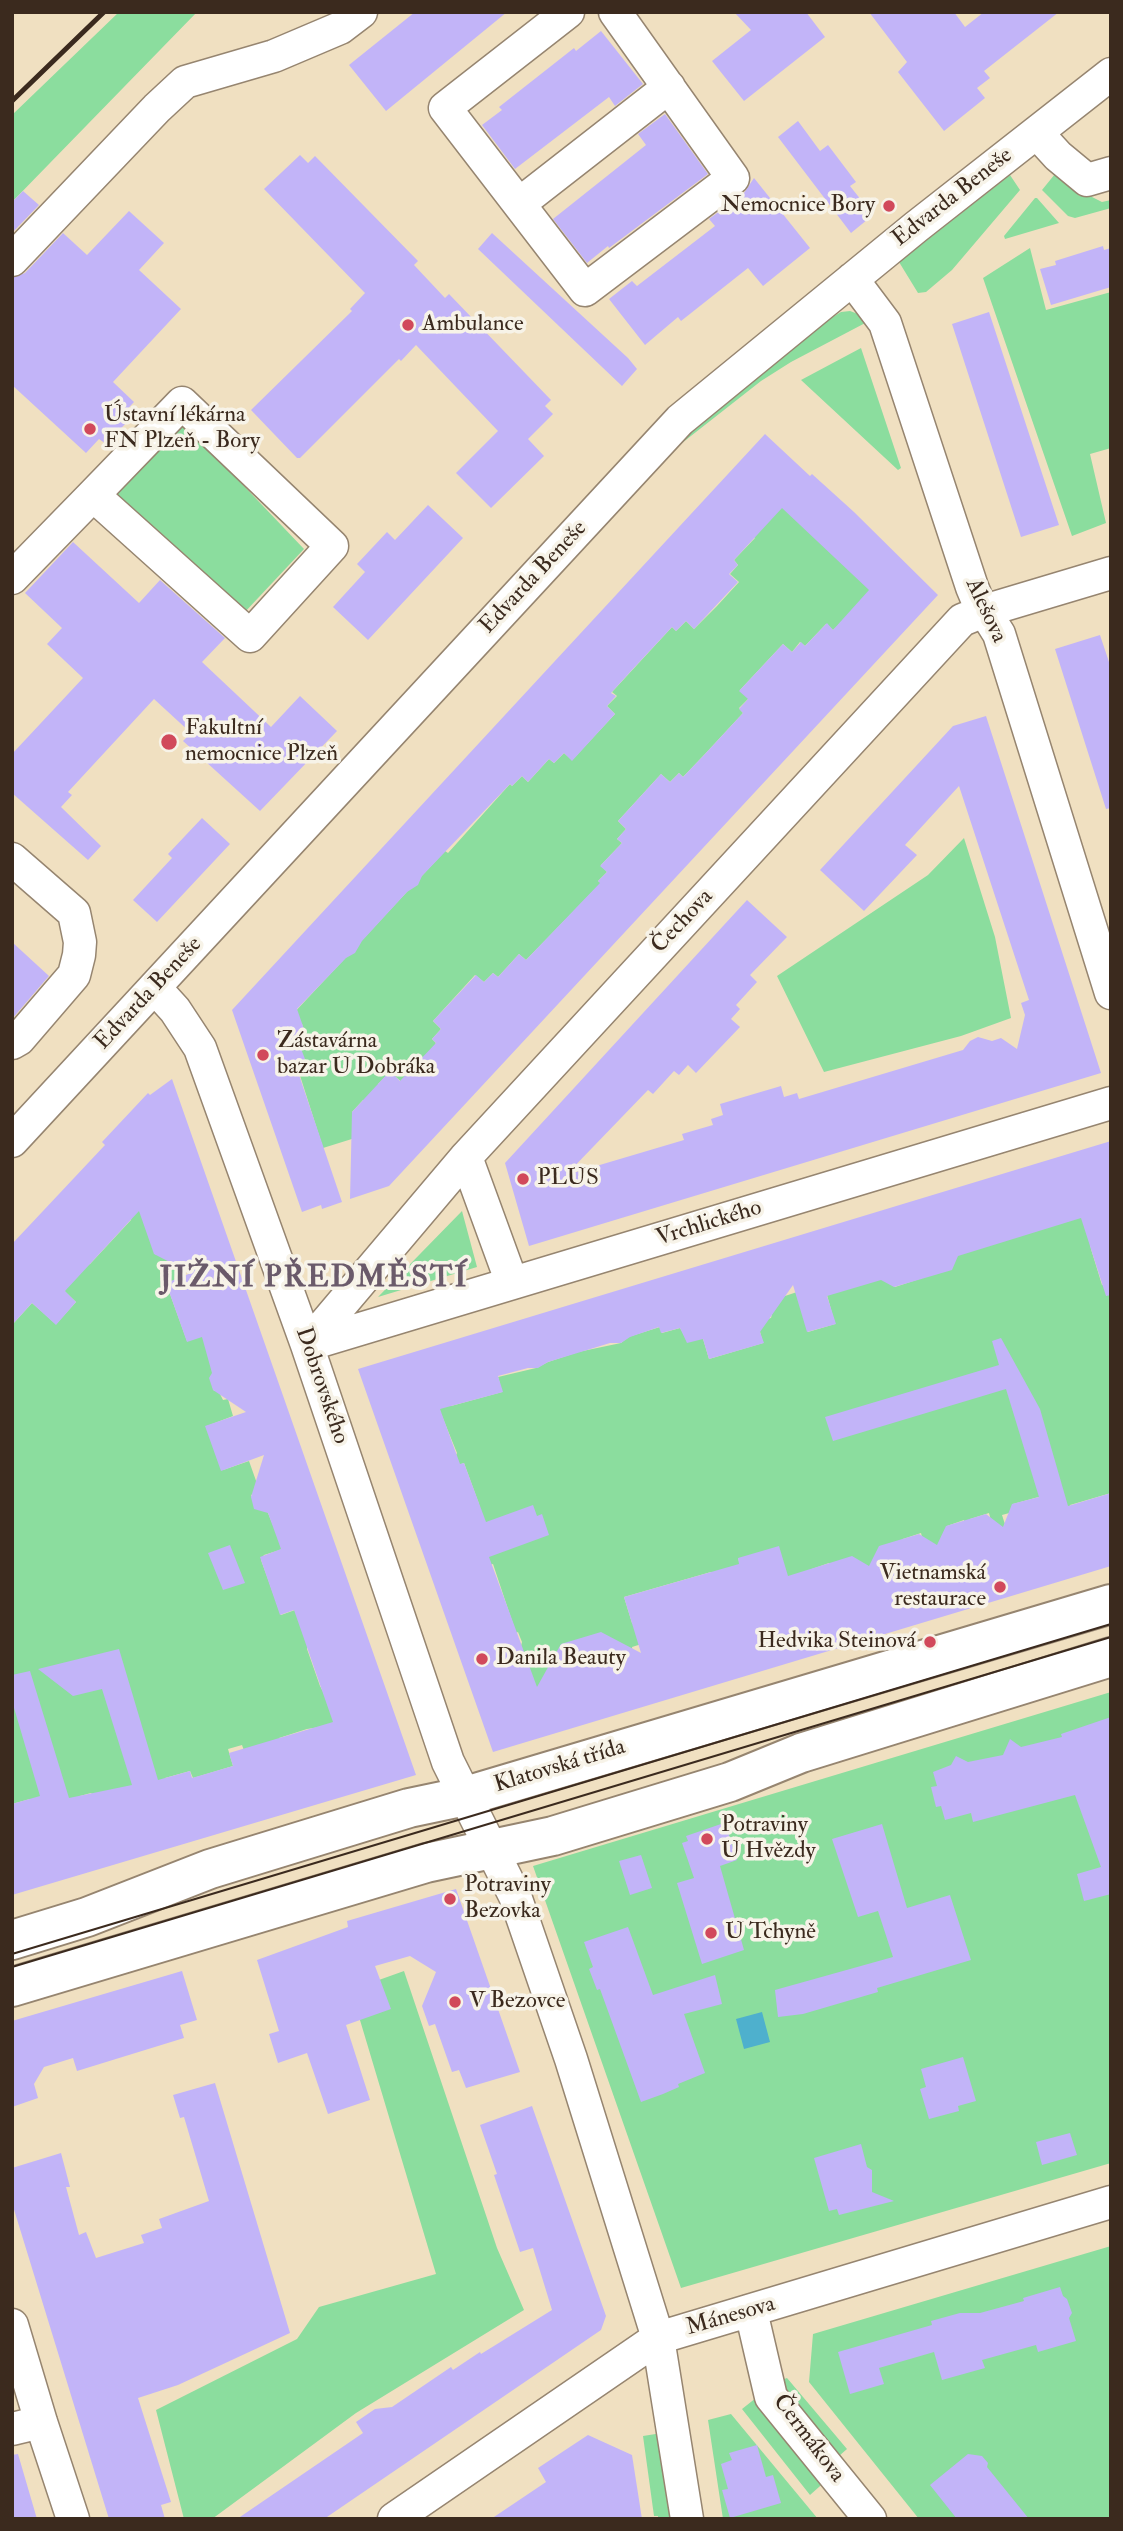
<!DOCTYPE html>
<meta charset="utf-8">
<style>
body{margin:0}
#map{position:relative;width:1123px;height:2531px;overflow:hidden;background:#f0e0c1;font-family:"IM FELL Double Pica",serif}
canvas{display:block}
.frame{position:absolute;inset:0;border:14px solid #3b2a1e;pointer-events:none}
</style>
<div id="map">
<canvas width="1123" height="2531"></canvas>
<div class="frame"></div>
</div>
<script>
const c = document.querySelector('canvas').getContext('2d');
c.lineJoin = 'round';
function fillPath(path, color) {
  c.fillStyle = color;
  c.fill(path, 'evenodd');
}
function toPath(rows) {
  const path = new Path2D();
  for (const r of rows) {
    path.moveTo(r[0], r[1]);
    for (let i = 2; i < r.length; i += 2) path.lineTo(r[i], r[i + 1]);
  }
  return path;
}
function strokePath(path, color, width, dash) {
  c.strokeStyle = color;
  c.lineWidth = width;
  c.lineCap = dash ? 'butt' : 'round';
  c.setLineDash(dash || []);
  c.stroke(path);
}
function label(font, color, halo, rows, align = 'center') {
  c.font = font + ' "IM FELL Double Pica",serif';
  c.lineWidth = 7;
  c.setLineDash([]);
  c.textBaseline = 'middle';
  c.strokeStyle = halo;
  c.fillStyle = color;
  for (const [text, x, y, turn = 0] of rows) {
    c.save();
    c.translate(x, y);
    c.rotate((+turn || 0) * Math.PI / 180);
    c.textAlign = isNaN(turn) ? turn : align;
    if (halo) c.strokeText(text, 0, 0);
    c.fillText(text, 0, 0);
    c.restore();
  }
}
const green = toPath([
 [119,12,197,12,12,202,12,115],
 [1055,174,1077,188,1079,196,1090,193,1092,197,1102,202,1111,200,1111,208,1075,218,1068,216,1042,190],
 [1010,175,1020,190,952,270,926,292,918,293,899,262],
 [1035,198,1037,198,1059,223,1005,239,1004,236],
 [1030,248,1046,310,1111,292,1111,448,1090,454,1106,523,1072,536,983,278],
 [850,311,858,314,869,321,791,362,761,381,682,443,639,488,632,482,671,445,826,321,841,312],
 [861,348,901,468,898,470,801,380],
 [181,420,304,549,244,613,103,495],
 [784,483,889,580,833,630,826,624,805,646,800,642,792,652,783,644,740,690,749,698,739,708,743,713,705,754,683,777,679,773,670,782,661,774,618,821,626,829,617,839,622,843,601,865,607,872,598,881,601,883,526,960,519,954,498,977,493,973,484,982,475,975,433,1021,441,1029,432,1039,436,1043,411,1090,390,1072,378,1084,386,1092,371,1108,363,1100,352,1112,371,1133,323,1148,296,1063,297,1039,305,1032,302,1024,292,1015,445,851,448,853,510,784,512,786,522,776,528,782,549,759,554,763,564,753,572,760,615,714,607,706,617,696,612,692,672,627,676,631,686,621,694,629,717,606,739,582,730,574,738,565,734,560,755,538,748,531],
 [964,838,995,937,1011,1018,961,1036,824,1072,777,976,928,875],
 [133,1193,156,1255,177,1248,184,1279,178,1279,166,1283,187,1341,203,1333,213,1375,210,1377,214,1391,218,1390,223,1400,228,1399,233,1416,207,1426,223,1470,249,1461,260,1492,251,1495,256,1509,265,1506,283,1549,264,1555,261,1560,281,1615,309,1605,307,1649,320,1686,340,1724,307,1729,279,1738,286,1763,248,1762,242,1745,228,1749,233,1766,193,1778,190,1771,165,1778,169,1791,93,1795,91,1793,80,1796,41,1834,30,1799,12,1804,12,1325,32,1303,56,1324,76,1302,48,1276,90,1264,131,1220],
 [1083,1206,1091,1249,1102,1285,1111,1282,1111,1493,1070,1505,1071,1511,1053,1493,1013,1504,1013,1512,1002,1515,1010,1540,997,1544,989,1513,970,1519,968,1535,964,1520,947,1526,929,1565,921,1533,903,1539,907,1554,887,1578,832,1574,829,1563,812,1569,822,1599,738,1558,748,1592,718,1598,711,1572,624,1597,632,1623,648,1642,632,1647,633,1654,544,1690,534,1689,520,1650,522,1642,518,1632,516,1633,493,1564,482,1567,479,1504,464,1463,450,1468,457,1453,433,1394,443,1379,451,1406,502,1392,498,1377,536,1368,548,1362,578,1352,621,1343,628,1337,660,1327,662,1333,680,1328,688,1341,701,1332,709,1359,763,1343,756,1317,763,1320,771,1318,776,1299,800,1291,808,1332,835,1324,827,1295,874,1269,895,1287,952,1268,946,1245],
 [462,1211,477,1267,378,1297],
 [1111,1692,1111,2163,681,2288,533,1866],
 [404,1971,497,2248,524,2310,356,2413,212,2519,184,2519,156,2410,297,2339,319,2307,436,2274,351,1990],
 [1111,2246,1111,2519,919,2519,809,2382,813,2334],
 [787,2378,847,2449,839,2456,784,2388,779,2381],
 [761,2394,828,2479,810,2495,742,2409],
 [731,2414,818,2519,723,2519,708,2420],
 [662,2433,675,2519,658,2519,658,2516,654,2516,643,2436]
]);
const water = toPath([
 [762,2012,770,2042,744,2049,736,2019]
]);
const building = toPath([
 [415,12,507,12,386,111,349,65],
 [734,12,806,12,825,37,744,101,712,61,751,30],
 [869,12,954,12,965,27,984,12,1059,12,984,71,990,78,977,88,985,98,944,131,898,72,907,62],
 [601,31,643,84,615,106,609,97,515,169,482,125,502,110,499,107,574,48,576,51],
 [665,114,708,174,609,248,608,246,587,263,553,219,646,145,638,134],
 [798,121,820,151,828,145,856,182,850,186,873,215,851,233,778,137],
 [300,155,308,163,315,156,418,261,414,265,445,298,449,294,551,400,545,406,553,414,528,439,544,456,491,508,456,473,498,431,416,345,401,361,399,359,300,458,297,458,251,410,352,311,350,309,365,293,264,189],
 [754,178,810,248,763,286,748,268,681,321,678,317,645,345,609,299,632,281,637,286,715,226,709,219,744,193],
 [23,191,39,205,12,233,12,202],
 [129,211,164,243,139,270,181,309,113,382,134,402,121,416,127,422,106,444,99,439,86,453,12,385,12,278,25,273,63,233,87,255],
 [492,233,628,358,637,369,622,386,478,249],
 [1103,246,1104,250,1111,248,1111,287,1051,305,1040,269,1056,265,1055,261],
 [989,312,1059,525,1021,537,952,324],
 [765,434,810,476,812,474,854,512,938,595,389,1186,350,1199,352,1112,390,1071,400,1081,436,1043,432,1039,441,1029,433,1021,476,975,484,982,493,973,498,977,519,954,526,960,600,883,598,881,607,872,600,866,622,843,617,839,626,829,618,821,661,774,670,782,679,773,683,777,705,754,743,713,739,709,748,699,739,691,783,644,792,652,801,642,805,646,827,623,833,630,869,590,782,508,734,560,738,565,729,574,738,582,694,629,686,621,676,631,672,627,632,670,611,693,616,696,607,706,615,714,572,761,564,753,554,763,549,759,528,782,522,776,512,786,510,784,422,876,418,885,407,892,362,941,355,953,346,958,297,1009,305,1032,298,1041,305,1059,295,1063,342,1202,322,1209,321,1205,302,1212,232,1010],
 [428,505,463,538,368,640,333,607,365,572,357,564,387,532,395,540],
 [73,542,139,603,160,580,225,638,202,662,271,727,300,696,337,731,260,811,183,741,191,733,154,699,68,792,72,795,61,807,101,846,88,860,12,793,12,754,83,678,47,644,62,628,25,593],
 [1100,635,1111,668,1111,808,1106,809,1055,649],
 [986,716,1101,1073,529,1246,505,1163,747,900,787,937,750,975,757,982,736,1005,740,1009,731,1019,740,1027,696,1073,688,1065,679,1075,674,1071,653,1094,648,1090,566,1175,684,1140,682,1134,713,1125,711,1119,723,1115,720,1104,781,1086,784,1097,797,1093,799,1099,963,1050,970,1041,978,1037,992,1041,1001,1038,1017,1049,1025,1015,1021,1003,1029,1000,959,786,905,845,917,855,864,911,820,870,953,726],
 [202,818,230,844,157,922,133,900,172,858,168,854],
 [12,942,49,976,12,1019],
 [172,1079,416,1775,12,1895,12,1804,40,1796,12,1701,12,1675,30,1671,69,1798,132,1785,102,1689,73,1696,38,1669,119,1649,158,1780,190,1771,192,1778,233,1766,229,1753,333,1722,294,1610,280,1615,260,1557,281,1549,268,1513,254,1509,251,1497,264,1455,221,1471,205,1426,246,1412,213,1390,209,1378,212,1373,202,1337,187,1342,166,1283,191,1273,154,1254,139,1211,65,1291,76,1302,56,1325,32,1303,12,1325,12,1244,105,1145,102,1142,148,1093,150,1095],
 [1111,1141,1111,1295,1106,1296,1081,1218,958,1256,952,1270,894,1287,881,1280,827,1296,836,1324,807,1332,793,1285,760,1332,764,1343,709,1359,703,1339,687,1343,680,1328,661,1333,659,1327,630,1337,621,1343,610,1343,548,1362,538,1368,528,1368,498,1376,503,1392,440,1409,460,1464,464,1463,486,1522,533,1505,537,1516,542,1514,549,1535,489,1557,537,1687,561,1644,601,1632,641,1653,624,1597,739,1564,738,1558,779,1546,788,1576,852,1556,869,1566,879,1546,919,1534,937,1545,946,1526,986,1514,1003,1527,1012,1504,1039,1497,1006,1389,833,1441,825,1417,999,1365,992,1341,1001,1338,1040,1409,1068,1506,1111,1493,1111,1566,493,1752,358,1369],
 [230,1545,245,1583,223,1590,208,1553],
 [1111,1717,1111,1894,1084,1901,1077,1874,1101,1867,1075,1795,973,1822,971,1813,945,1820,941,1806,936,1807,931,1787,937,1786,933,1772,951,1765,956,1756,968,1762,1003,1755,1010,1739,1021,1747,1062,1737,1061,1734],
 [721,1824,722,1830,727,1829,737,1860,720,1866,744,1950,702,1964,677,1883,694,1878,682,1843,688,1841,686,1836],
 [882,1824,907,1908,950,1895,971,1960,877,1988,878,1992,803,2014,778,2017,775,1990,893,1957,878,1911,858,1917,832,1839],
 [641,1855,652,1888,630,1895,619,1861],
 [456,1889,520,2072,466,2088,459,2070,452,2072,435,2024,429,2026,422,2006,436,1972,410,1956,375,1966,391,2009,346,2025,370,2100,328,2114,307,2053,278,2063,269,2034,279,2031,257,1960,348,1927,347,1921],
 [628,1927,653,1995,715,1975,722,2004,684,2014,705,2073,678,2084,679,2087,663,2094,641,2102,600,1989,597,1990,589,1969,593,1967,584,1942],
 [182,1971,197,2020,180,2025,184,2038,77,2071,73,2058,44,2067,34,2084,38,2098,12,2107,12,2021],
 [963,2057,976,2101,958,2106,959,2111,929,2119,920,2089,926,2087,921,2069],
 [215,2083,290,2333,178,2385,138,2398,171,2502,161,2505,165,2519,109,2519,12,2203,12,2168,61,2153,70,2187,66,2187,79,2235,86,2232,96,2258,144,2243,141,2235,162,2228,159,2219,209,2201,184,2117,180,2118,173,2095],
 [532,2106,606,2316,601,2330,324,2519,237,2519,363,2433,356,2422,375,2409,392,2407,451,2367,453,2370,480,2352,481,2354,552,2310,533,2248,520,2252,494,2175,497,2174,480,2125],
 [1070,2133,1077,2155,1042,2165,1036,2142],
 [861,2144,867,2167,872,2170,872,2192,894,2201,839,2215,837,2209,829,2211,814,2158],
 [1060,2287,1063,2296,1067,2299,1072,2313,1069,2318,1076,2341,1038,2352,1036,2345,982,2360,985,2368,942,2380,934,2352,879,2368,884,2384,850,2394,838,2352,932,2325,931,2321,960,2313,980,2313,1024,2301,1023,2298],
 [588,2435,632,2455,642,2519,491,2519,546,2482,538,2468],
 [757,2445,766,2477,773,2475,781,2503,730,2518,722,2490,728,2489,721,2464,732,2460,729,2453],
 [18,2454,37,2519,12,2519,12,2455],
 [968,2454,982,2456,988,2463,987,2467,1029,2519,957,2519,930,2485]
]);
const minor = toPath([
 [568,12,445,108,585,290,733,178,615,12],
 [1037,133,1058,156,1087,180,1111,173],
 [519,204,669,87],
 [12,260,157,108,185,82,274,56,340,28,361,12],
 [852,279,885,323,972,587,977,599,999,634,1111,993],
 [12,578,93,495,182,403,332,546,250,636,93,495],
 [12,859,74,913,80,942,79,955,74,975,19,1039,12,1043],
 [155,988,175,1010,200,1048,307,1345,448,1762,515,1896,571,2059,658,2338,687,2519],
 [12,1141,680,420,916,227,1111,74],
 [466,1157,512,1283],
 [307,1345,466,1157,962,620,984,611,1111,573],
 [307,1345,1111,1103],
 [751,2311,771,2397,870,2519],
 [12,2325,41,2422,73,2519],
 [12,2429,41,2422],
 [394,2519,658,2338,1111,2202]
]);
const major = toPath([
 [12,1940,87,1917,210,1869,409,1808,466,1796,1111,1604],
 [12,1987,426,1863,553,1836,730,1782,801,1753,1111,1657]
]);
const tram = toPath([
 [12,1954,1111,1624],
 [12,1967,1111,1637]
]);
const rail = toPath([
 [12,101,104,12]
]);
const markers = [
 [889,206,7,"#d1495b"],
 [408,325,7,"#d1495b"],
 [90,429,7,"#d1495b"],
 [169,742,9,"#d1495b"],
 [263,1055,7,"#d1495b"],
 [523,1179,7,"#d1495b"],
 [1000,1587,7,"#d1495b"],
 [930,1642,7,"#d1495b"],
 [482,1659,7,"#d1495b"],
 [707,1839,7,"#d1495b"],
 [450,1899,7,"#d1495b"],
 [711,1933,7,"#d1495b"],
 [455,2002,7,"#d1495b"]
];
const streetNames = [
 ["Edvarda Beneše",953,198,-38],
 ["Edvarda Beneše",534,578,-47],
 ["Alešova",985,611,65],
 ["Čechova",683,922,-47],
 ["Edvarda Beneše",149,994,-47],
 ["Vrchlického",709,1224,-17],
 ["Dobrovského",321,1386,71],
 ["Klatovská třída",560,1767,-17],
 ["Mánesova",731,2317,-16],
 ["Čermákova",808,2439,53]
];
const poiNames = [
 ["Nemocnice Bory",875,206,"right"],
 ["Ambulance",422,325],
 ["Ústavní lékárna",104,416],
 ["FN Plzeň - Bory",104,442],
 ["Fakultní",185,729],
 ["nemocnice Plzeň",185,755],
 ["Zástavárna",277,1042],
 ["bazar U Dobráka",277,1068],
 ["PLUS",537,1179],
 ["Vietnamská",986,1574,"right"],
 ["restaurace",986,1600,"right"],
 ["Hedvika Steinová",916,1642,"right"],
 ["Danila Beauty",496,1659],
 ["Potraviny",721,1826],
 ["U Hvězdy",721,1852],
 ["Potraviny",464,1886],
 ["Bezovka",464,1912],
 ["U Tchyně",725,1933],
 ["V Bezovce",469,2002]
];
const districtNames = [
 ["JIŽNÍ PŘEDMĚSTÍ",314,1280]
];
fillPath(green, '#8bdd9e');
fillPath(water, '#4eb0cd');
fillPath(building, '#c2b4f8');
strokePath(minor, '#968570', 35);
strokePath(major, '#968570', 42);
strokePath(minor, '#fff', 32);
strokePath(major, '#fff', 38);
strokePath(tram, '#3b2a1e', 2);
strokePath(rail, '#3b2a1e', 5);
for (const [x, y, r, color] of markers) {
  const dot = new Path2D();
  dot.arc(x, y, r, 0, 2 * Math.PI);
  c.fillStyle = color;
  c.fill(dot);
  strokePath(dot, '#f7f3e8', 2.5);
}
label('23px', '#3b2a1e', '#f7f3e8', streetNames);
label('23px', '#3b2a1e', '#f7f3e8', poiNames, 'left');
c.letterSpacing = '2px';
label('bold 30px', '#6a5a6a', '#f7f3e8', districtNames);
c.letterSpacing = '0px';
</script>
